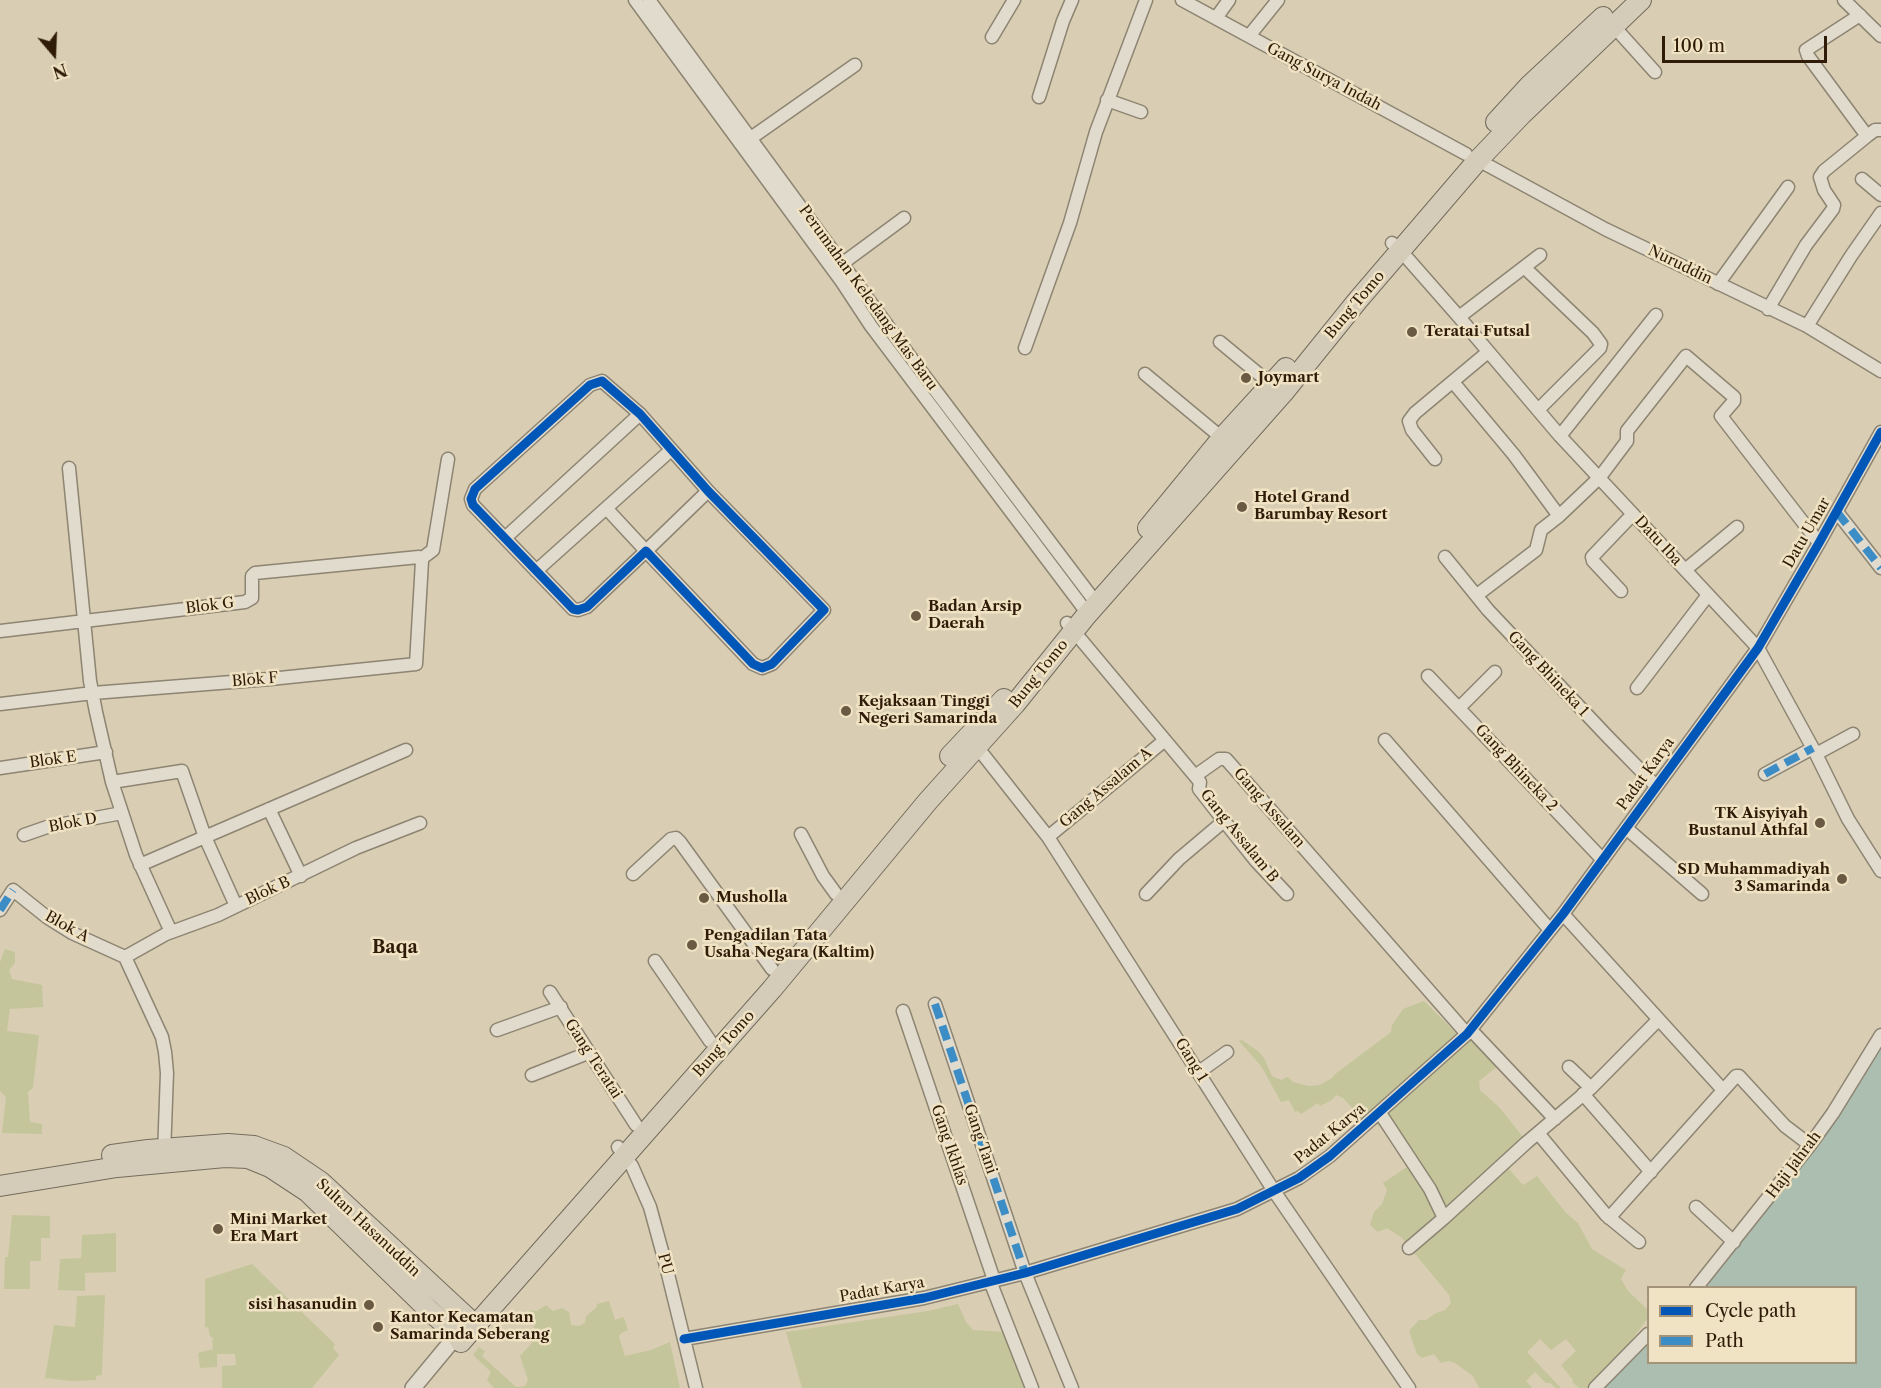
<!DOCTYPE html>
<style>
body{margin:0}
#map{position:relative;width:1881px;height:1388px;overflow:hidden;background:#d9ceb3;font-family:"Libre Caslon Text",serif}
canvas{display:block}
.legend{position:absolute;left:1647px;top:1286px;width:210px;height:78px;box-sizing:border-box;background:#f0e3c4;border:2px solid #a39378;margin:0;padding:8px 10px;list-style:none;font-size:18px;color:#2f1b07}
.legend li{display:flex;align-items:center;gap:12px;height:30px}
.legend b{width:30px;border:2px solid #a39378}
.north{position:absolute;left:24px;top:24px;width:60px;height:60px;-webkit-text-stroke:4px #f0e3c4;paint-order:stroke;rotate:161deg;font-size:16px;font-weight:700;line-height:24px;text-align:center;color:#2f1b07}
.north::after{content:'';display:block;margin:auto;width:21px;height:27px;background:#2f1b07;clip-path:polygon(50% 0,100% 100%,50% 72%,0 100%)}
.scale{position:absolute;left:1662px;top:36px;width:165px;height:27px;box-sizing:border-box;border:3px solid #2f1b07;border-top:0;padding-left:8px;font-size:18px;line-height:21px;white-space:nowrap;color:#2f1b07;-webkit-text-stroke:4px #f0e3c4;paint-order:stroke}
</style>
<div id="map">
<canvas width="1881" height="1388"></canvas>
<ul class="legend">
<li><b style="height:8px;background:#0057b8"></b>Cycle path</li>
<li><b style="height:8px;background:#3c8dc5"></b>Path</li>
</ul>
<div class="north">N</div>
<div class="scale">100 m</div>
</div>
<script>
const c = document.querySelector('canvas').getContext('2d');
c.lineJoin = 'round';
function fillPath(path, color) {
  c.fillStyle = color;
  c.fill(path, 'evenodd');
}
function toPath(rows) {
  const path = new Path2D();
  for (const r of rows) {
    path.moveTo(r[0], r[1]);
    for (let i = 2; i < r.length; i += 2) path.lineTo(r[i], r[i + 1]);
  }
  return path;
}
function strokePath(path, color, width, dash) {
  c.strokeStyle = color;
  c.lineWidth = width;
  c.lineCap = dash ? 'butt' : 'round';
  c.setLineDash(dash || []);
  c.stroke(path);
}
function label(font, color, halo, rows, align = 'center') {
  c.font = font + ' "Libre Caslon Text",serif';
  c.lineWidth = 5;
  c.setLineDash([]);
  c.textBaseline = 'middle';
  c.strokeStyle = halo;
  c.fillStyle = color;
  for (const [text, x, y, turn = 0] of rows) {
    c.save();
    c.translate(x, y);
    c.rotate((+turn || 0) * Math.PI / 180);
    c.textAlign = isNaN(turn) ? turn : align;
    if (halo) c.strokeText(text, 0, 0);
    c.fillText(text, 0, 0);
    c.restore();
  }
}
const green = toPath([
 [5,949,15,952,15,963,9,970,12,979,42,985,43,1007,10,1009,7,1031,39,1035,33,1088,28,1092,30,1122,42,1124,42,1134,2,1133,6,1097,0,1091,0,962],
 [1424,1001,1457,1034,1472,1039,1498,1066,1479,1081,1480,1090,1500,1108,1523,1137,1501,1157,1508,1168,1523,1185,1537,1176,1566,1213,1578,1223,1592,1249,1626,1270,1621,1279,1628,1291,1648,1310,1647,1319,1622,1353,1588,1388,1579,1388,1572,1382,1573,1380,1561,1365,1576,1351,1566,1339,1551,1350,1540,1339,1527,1352,1561,1388,1556,1388,1550,1383,1546,1383,1535,1372,1526,1381,1532,1388,1479,1388,1473,1376,1455,1363,1449,1361,1441,1363,1434,1354,1422,1358,1417,1354,1409,1331,1419,1320,1426,1320,1436,1313,1445,1310,1451,1303,1449,1295,1402,1238,1387,1228,1378,1232,1370,1225,1374,1212,1382,1204,1387,1190,1383,1183,1410,1165,1386,1128,1377,1125,1374,1121,1355,1123,1357,1113,1343,1098,1336,1095,1332,1100,1320,1106,1318,1103,1301,1114,1297,1111,1295,1112,1289,1100,1281,1102,1261,1066,1239,1041,1242,1040,1259,1052,1264,1058,1272,1076,1281,1080,1288,1077,1293,1082,1309,1086,1320,1085,1332,1078,1335,1074,1391,1032,1392,1025,1403,1009],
 [12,1215,50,1216,50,1238,41,1238,41,1261,30,1261,30,1289,4,1289,5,1257,8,1257],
 [116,1233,116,1272,85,1273,85,1291,58,1290,60,1259,81,1258,82,1235],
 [252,1264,335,1344,333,1348,339,1355,312,1388,222,1388,222,1366,236,1365,235,1354,217,1354,217,1367,200,1368,198,1353,213,1349,212,1340,214,1339,210,1336,208,1327,205,1328,205,1279],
 [105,1295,102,1375,96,1376,96,1380,71,1381,45,1378,54,1325,75,1327,77,1296],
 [609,1301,615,1320,623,1317,625,1320,628,1330,620,1334,619,1337,625,1356,651,1350,670,1342,680,1388,494,1388,487,1380,491,1372,473,1355,479,1347,480,1348,485,1351,482,1356,516,1387,525,1386,528,1380,520,1356,532,1343,525,1337,533,1330,535,1325,526,1319,524,1316,526,1313,531,1310,537,1311,546,1305,553,1311,562,1308,569,1312,571,1325,579,1326,585,1323,586,1316,596,1308,597,1304],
 [958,1304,966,1322,973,1330,1004,1332,1039,1388,802,1388,786,1332,928,1311]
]);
const water = toPath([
 [1881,1044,1881,1388,1601,1388,1648,1340,1648,1362,1856,1362,1856,1288,1704,1287]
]);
const minor = toPath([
 [635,0,842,282,871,326,1088,614],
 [649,0,920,370,1097,604],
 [1182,0,1466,154],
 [1844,0,1881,36],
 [1860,15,1806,50,1808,56,1867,136],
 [1216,18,1229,0],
 [1609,21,1655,72],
 [1249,36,1278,0],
 [992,37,1014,0],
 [1039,97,1063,21,1072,0],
 [1107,100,1141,112],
 [751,138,855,65],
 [1478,160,1605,229,1807,326,1881,371],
 [1862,179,1881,195],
 [1392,243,1401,251,1459,317,1560,436,1758,648,1816,754,1848,819,1881,871],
 [843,263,904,218],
 [1525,268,1593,333,1601,344,1600,348,1538,410],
 [1718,284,1788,187],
 [1768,309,1806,245,1833,209,1834,205,1824,190,1820,177,1824,171,1867,136,1875,130,1881,130],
 [1459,317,1540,255],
 [1807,326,1851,256,1881,213],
 [1220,342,1272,385],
 [1025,348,1070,223,1096,132,1146,0],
 [1145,374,1222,438],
 [602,381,640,414,708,491,824,610,772,664,762,668,753,664,646,551,587,607,578,610,573,609,473,505,471,499,475,489,590,385,602,381],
 [1453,382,1514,455,1559,516],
 [1560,436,1656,315],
 [1435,459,1412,430,1409,421,1415,413,1488,352],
 [69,468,90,681,96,712,112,782,136,855,171,932],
 [607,509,646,551,708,491],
 [1837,512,1881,568],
 [505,538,640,414],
 [1445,557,1488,610,1607,736,1656,786],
 [421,559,433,550,448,459],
 [1685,570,1737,527],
 [536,571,671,450],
 [1621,591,1593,561,1592,557,1633,514],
 [1477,595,1536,550,1541,530,1559,516,1600,477,1627,441,1627,431,1686,356,1734,397,1734,401,1721,416,1819,543],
 [1067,623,1195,776,1219,759,1226,759,1467,1034],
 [0,631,245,602,252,598,252,576,255,573,419,557,422,561,416,664,270,679,93,693,0,704],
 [1428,676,1603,860],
 [1637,688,1708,595],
 [1459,708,1495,672],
 [1385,740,1550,930],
 [974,743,1048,837,1274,1191,1409,1388],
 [1816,754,1853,734],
 [0,768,106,752],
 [1765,774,1813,748],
 [1195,776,1200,782,1199,789,1224,821,1256,861,1287,894],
 [112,782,182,771,205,837,236,906],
 [269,809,301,876],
 [1626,828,1702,894],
 [801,834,823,876,836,894],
 [24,835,47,827,122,813],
 [1048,837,1165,740],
 [140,865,406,750],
 [633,874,671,839,676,838,680,842,772,969],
 [1146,894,1179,859,1224,821],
 [0,910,13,890,48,918,72,933,125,957],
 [1563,914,1723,1090],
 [125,957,166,934,218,915,356,848,420,823],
 [125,957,162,1037,165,1052,167,1073,164,1154],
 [655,961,710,1041],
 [550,992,636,1125],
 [935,1004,1025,1273,1072,1388],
 [903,1011,994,1280],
 [497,1030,561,1007],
 [1471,1030,1555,1119],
 [1569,1067,1591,1088],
 [1199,1072,1227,1052],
 [532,1075,588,1053],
 [1583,1094,1651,1172],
 [1380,1113,1430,1189,1444,1218,1409,1248],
 [1538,1133,1606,1215,1639,1242],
 [618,1147,632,1166,650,1207,665,1262,696,1388],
 [1696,1207,1734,1242],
 [1444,1218,1526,1143,1591,1088,1658,1020],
 [1609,1218,1736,1076,1739,1076,1785,1126,1810,1145],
 [990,1281,1032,1388],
 [1696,1288,1810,1145,1833,1113,1881,1035],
 [684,1339,924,1298,1025,1273,1237,1209,1299,1178,1330,1156,1467,1034,1563,914,1758,648,1819,543,1881,432],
 [1595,1388,1648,1334]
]);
const tertiary = toPath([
 [413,1388,457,1335]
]);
const primary = toPath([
 [1496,122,1530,85,1603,17],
 [1148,528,1222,438,1286,368],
 [950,756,1004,699],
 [112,1155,148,1150,228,1144,254,1146,284,1157,321,1182,476,1326],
 [0,1186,117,1167,225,1157,248,1158,270,1167,308,1192,429,1310,457,1335,461,1342,772,989,928,801,1015,704,1085,617,1283,393,1358,300,1478,160,1522,114,1641,0]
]);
const quiet = toPath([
 [1837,512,1881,568],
 [1765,774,1813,748],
 [0,910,13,890],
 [935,1004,1025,1273]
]);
const cycleway = toPath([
 [602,381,640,414,708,491,824,610,772,664,762,668,753,664,646,551,587,607,578,610,573,609,473,505,471,499,475,489,590,385,602,381],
 [684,1339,924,1298,1025,1273,1237,1209,1299,1178,1330,1156,1467,1034,1563,914,1758,648,1819,543,1881,432]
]);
const markers = [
 [1412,332,6,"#6a5a43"],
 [1246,378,6,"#6a5a43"],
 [1242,507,6,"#6a5a43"],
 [916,616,6,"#6a5a43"],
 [846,711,6,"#6a5a43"],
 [1820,823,6,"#6a5a43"],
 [1842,879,6,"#6a5a43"],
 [704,898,6,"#6a5a43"],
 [692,945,6,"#6a5a43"],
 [218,1229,6,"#6a5a43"],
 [369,1305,6,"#6a5a43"],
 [378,1327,6,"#6a5a43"]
];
const streetNames = [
 ["Gang Surya Indah",1324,77,28],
 ["Nuruddin",1680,265,26],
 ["Perumahan Keledang Mas Baru",868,298,54],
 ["Bung Tomo",1355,305,-50],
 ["Datu Umar",1807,533,-60],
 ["Datu Iba",1658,541,47],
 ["Blok G",210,606,-7],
 ["Bung Tomo",1039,674,-51],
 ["Gang Bhineka 1",1548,674,47],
 ["Blok F",255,680,-5],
 ["Blok E",53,760,-8],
 ["Gang Bhineka 2",1516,768,47],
 ["Padat Karya",1646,774,-54],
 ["Gang Assalam A",1106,788,-40],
 ["Gang Assalam",1269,808,49],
 ["Blok D",73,823,-11],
 ["Gang Assalam B",1239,836,51],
 ["Blok B",268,891,-25],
 ["Blok A",67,927,29],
 ["Bung Tomo",724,1044,-48],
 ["Gang Teratai",593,1059,57],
 ["Gang 1",1191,1060,58],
 ["Padat Karya",1330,1134,-39],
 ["Gang Tani",980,1139,71],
 ["Gang Ikhlas",949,1145,71],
 ["Haji Jahrah",1794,1165,-53],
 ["Sultan Hasanuddin",368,1228,43],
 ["PU",665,1264,75],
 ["Padat Karya",882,1290,-10]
];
const poiNames = [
 ["Teratai Futsal",1424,332],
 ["Joymart",1258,378],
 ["Hotel Grand",1254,498],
 ["Barumbay Resort",1254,515],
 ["Badan Arsip",928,607],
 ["Daerah",928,624],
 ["Kejaksaan Tinggi",858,702],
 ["Negeri Samarinda",858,719],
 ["TK Aisyiyah",1808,814,"right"],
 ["Bustanul Athfal",1808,831,"right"],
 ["SD Muhammadiyah",1830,870,"right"],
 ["3 Samarinda",1830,887,"right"],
 ["Musholla",716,898],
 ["Pengadilan Tata",704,936],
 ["Usaha Negara (Kaltim)",704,953],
 ["Mini Market",230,1220],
 ["Era Mart",230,1237],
 ["sisi hasanudin",357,1305,"right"],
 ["Kantor Kecamatan",390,1318],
 ["Samarinda Seberang",390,1335]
];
const quarterNames = [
 ["Baqa",395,948]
];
fillPath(green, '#c4c59b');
fillPath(water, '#acbeb0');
strokePath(minor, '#8d8472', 15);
strokePath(tertiary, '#8d8472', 18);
strokePath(primary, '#746c5c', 22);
strokePath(minor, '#e1dbcd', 12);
strokePath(tertiary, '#e1dbcd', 15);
strokePath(primary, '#d5cbb9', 20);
strokePath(quiet, '#3c8dc5', 8, [15, 8]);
strokePath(cycleway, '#0057b8', 9);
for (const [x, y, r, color] of markers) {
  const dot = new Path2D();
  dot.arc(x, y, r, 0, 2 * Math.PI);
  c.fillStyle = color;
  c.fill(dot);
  strokePath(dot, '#f0e3c4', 2);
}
label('15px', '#2f1b07', '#f0e3c4', streetNames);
label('bold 15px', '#2f1b07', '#f0e3c4', poiNames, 'left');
label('bold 18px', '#2f1b07', '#f0e3c4', quarterNames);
</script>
